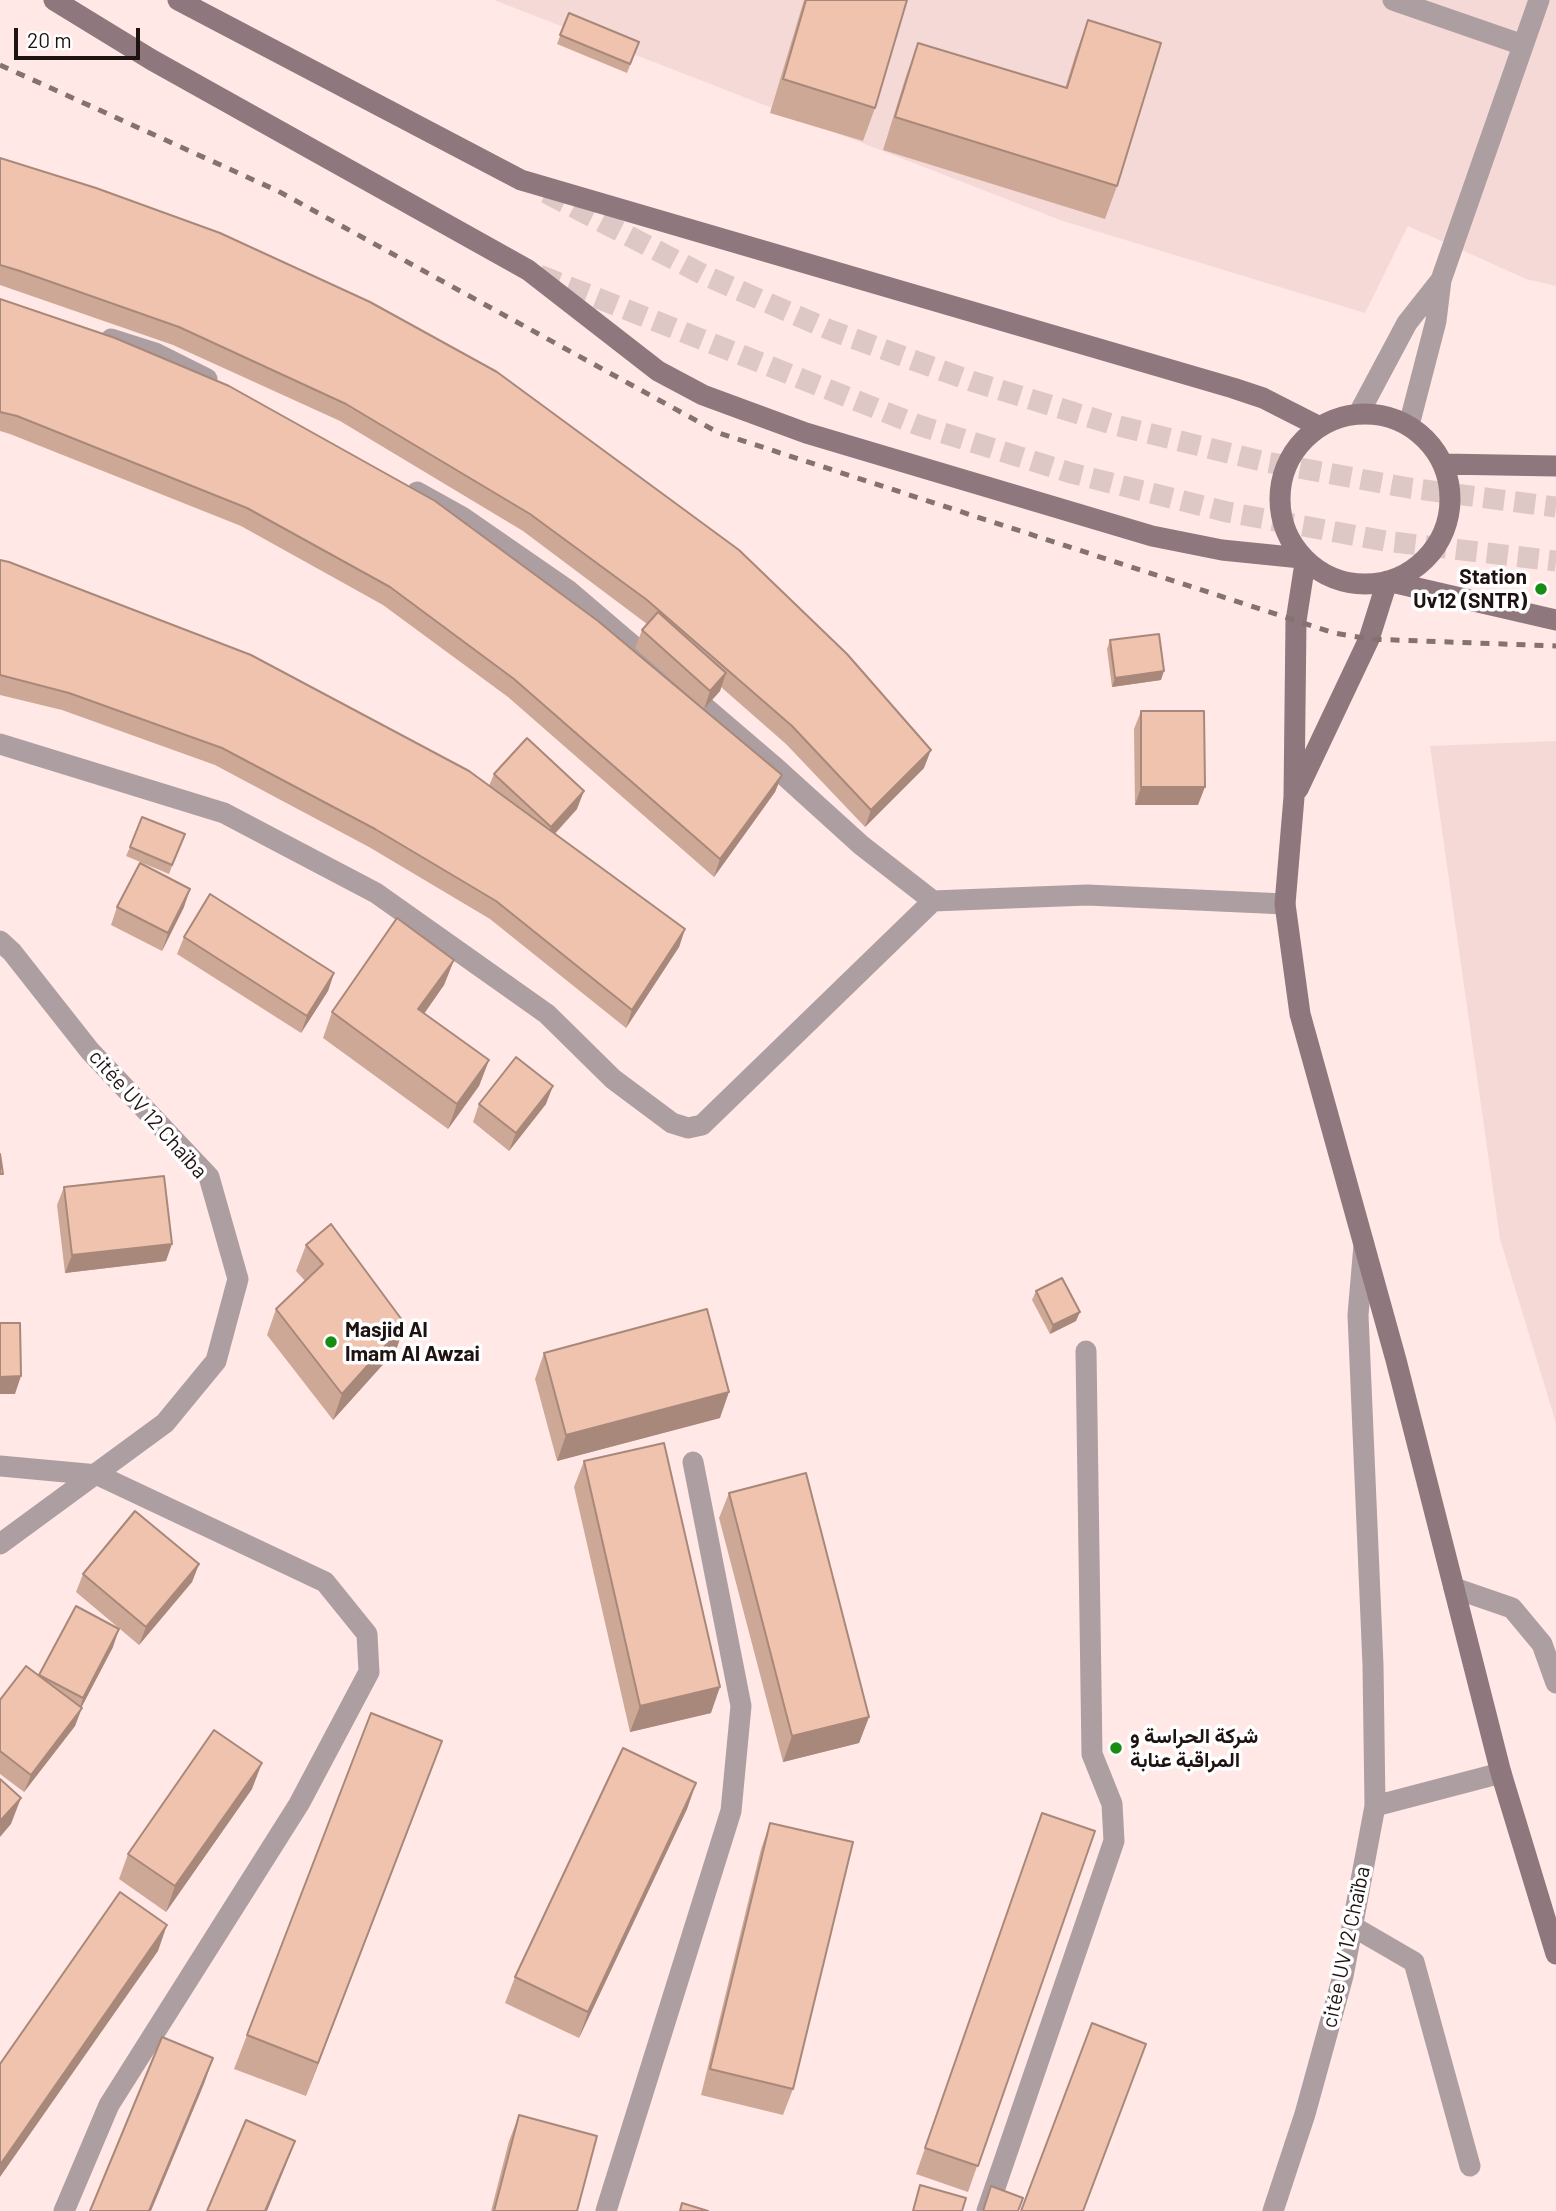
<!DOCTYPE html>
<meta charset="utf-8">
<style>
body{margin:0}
#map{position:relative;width:1556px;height:2211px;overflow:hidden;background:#ffe8e6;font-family:Barlow,sans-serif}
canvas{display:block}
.scale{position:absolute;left:14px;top:28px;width:126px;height:32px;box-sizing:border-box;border:4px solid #1f1312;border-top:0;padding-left:9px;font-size:21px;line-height:24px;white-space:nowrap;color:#1f1312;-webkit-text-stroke:5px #fff;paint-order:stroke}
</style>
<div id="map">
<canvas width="1556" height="2211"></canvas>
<div class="scale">20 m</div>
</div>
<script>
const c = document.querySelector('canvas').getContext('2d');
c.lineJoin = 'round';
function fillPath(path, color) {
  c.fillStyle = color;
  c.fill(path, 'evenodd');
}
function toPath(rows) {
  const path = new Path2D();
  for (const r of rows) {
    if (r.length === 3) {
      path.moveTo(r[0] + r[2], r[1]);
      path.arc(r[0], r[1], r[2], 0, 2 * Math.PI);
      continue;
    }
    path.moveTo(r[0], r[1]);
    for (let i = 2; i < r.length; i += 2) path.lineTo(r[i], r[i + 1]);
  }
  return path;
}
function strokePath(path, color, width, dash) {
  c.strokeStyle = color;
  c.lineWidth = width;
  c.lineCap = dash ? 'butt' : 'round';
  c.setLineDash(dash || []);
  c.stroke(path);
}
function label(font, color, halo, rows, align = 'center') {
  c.font = font + ' Barlow,Vazirmatn,sans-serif';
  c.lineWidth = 7;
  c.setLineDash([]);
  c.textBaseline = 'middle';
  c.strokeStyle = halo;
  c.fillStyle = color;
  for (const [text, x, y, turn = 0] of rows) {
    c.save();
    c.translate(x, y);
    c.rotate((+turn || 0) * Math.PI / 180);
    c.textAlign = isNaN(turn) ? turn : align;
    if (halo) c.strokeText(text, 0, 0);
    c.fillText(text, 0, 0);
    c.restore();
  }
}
const built = toPath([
 [494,0,1556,0,1556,286,1526,279,1408,226,1365,313,1063,221],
 [1556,741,1556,1423,1500,1239,1430,746]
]);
const secondaryTunnel = toPath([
 [546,193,704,275,830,330,971,381,1115,425,1261,461,1409,488,1556,507],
 [539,275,918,425,1071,473,1227,512,1385,541,1556,561]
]);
const lane = toPath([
 [1393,0,1523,45],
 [1359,413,1407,323,1441,280],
 [1409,425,1436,321,1441,280,1539,0],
 [1454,1588,1512,1608,1542,1644,1556,1683],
 [1352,1926,1414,1962,1470,2166],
 [64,2211,109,2105,299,1804,369,1672,367,1634,325,1582,98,1475],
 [606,2211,731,1811,741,1706,693,1462],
 [987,2211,1114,1841,1112,1804,1092,1754,1086,1351]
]);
const street = toPath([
 [111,339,155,353,207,379],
 [417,492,462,517,569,591,776,768,861,845,933,901],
 [0,744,224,813,376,893,547,1014,613,1079,672,1123,688,1128,702,1125,933,901,1087,895,1285,904],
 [0,941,12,952,90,1051,209,1177,238,1279,216,1361,165,1423,0,1544],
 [1364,1245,1358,1315,1373,1665,1375,1806],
 [0,1466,98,1475],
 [1273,2211,1305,2114,1343,1976,1375,1806,1501,1773]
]);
const secondary = toPath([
 [54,0,152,60,528,270,658,371,703,395,806,433,1152,536,1222,550,1301,558],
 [178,0,521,180,1233,388,1263,398,1320,427],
 [1365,499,85],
 [1443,464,1556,466],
 [1305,563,1296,621,1294,797,1285,904,1300,1014,1396,1360,1501,1773,1556,1954],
 [1387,581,1556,620],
 [1298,789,1369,639,1387,582]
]);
const rail = toPath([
 [0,65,278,191,719,433,1334,633,1369,639,1556,646]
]);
const wall = toPath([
 [804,0,907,0,875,108,863,141,770,113],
 [569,13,639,42,627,73,557,44],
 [1088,20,1117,186,1105,219,883,150,906,76,918,43,1065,88,1076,53],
 [0,158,924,768,865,827,786,744,721,687,720,691,704,709,635,648,642,630,647,624,523,531,340,421,173,345,0,285],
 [0,299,782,775,775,792,714,877,508,697,383,605,241,526,10,434,0,431],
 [0,560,489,786,494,774,577,809,555,834,685,929,679,947,626,1028,490,919,369,847,215,765,62,710,0,695],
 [1110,640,1161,680,1112,687,1107,649],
 [1141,711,1198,805,1135,805,1134,729],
 [185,834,169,874,126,856,130,847],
 [117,907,184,907,162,951,111,925],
 [184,937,334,973,328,991,301,1033,177,954],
 [454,960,444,985,424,1014,489,1060,479,1086,448,1129,323,1038,332,1012],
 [479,1104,546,1104,509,1151,473,1122],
 [64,1187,166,1261,65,1273,57,1205],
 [306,1245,405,1324,396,1350,333,1420,267,1335,276,1309,305,1281,296,1271],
 [1036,1291,1076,1321,1050,1334,1032,1300],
 [544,1353,720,1418,557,1461,535,1379],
 [584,1461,711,1713,630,1732,574,1487],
 [729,1493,869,1717,859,1743,783,1762,719,1518],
 [199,1564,192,1582,139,1645,76,1592,83,1574],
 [113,1647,81,1708,75,1726,24,1792,0,1774,0,1700,39,1676],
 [442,1741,306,2096,234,2069,247,2035],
 [696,1783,687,1809,579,2038,505,2003,515,1977],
 [252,1789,166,1912,119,1879,128,1854],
 [1042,1813,1095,1831,968,2192,916,2174],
 [770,1823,793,2089,783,2115,701,2095,761,1849],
 [519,2115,577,2211,491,2211,509,2141]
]);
const shadedWall = toPath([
 [1164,671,1161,680,1112,687,1115,678],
 [726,673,720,691,704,709,710,691],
 [931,750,924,768,865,827,871,810],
 [782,775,775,792,714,877,720,859],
 [1141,787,1205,787,1198,805,1135,805],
 [584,791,577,809,544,845,551,827],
 [190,889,184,907,162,951,168,933],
 [685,929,679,947,626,1028,632,1010],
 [454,960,444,985,409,1035,418,1009],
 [334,973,328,991,301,1033,307,1016],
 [489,1060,479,1086,448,1129,457,1104],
 [553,1086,546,1104,509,1151,516,1133],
 [172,1244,166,1261,65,1273,72,1255],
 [1080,1312,1076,1321,1050,1334,1053,1325],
 [405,1324,396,1350,333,1420,342,1394],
 [21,1376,15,1394,0,1394,0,1377],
 [729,1392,720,1418,557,1461,566,1435],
 [199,1564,192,1582,139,1645,146,1627],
 [119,1629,113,1647,79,1712,82,1708,75,1726,24,1792,31,1775,78,1714,83,1698],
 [720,1687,711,1713,630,1732,640,1706],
 [869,1717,859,1743,783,1762,792,1736],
 [442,1741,430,1774,306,2096,318,2063],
 [262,1763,252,1789,166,1912,175,1886],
 [696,1783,687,1809,579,2038,588,2012],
 [21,1798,11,1824,0,1837,0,1821],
 [167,1925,158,1951,0,2177,0,2165],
 [213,2058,204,2084,151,2211,149,2211],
 [295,2141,285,2167,267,2211,265,2211]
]);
const building = toPath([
 [806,0,907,0,875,108,783,79,806,0],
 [569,13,639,42,630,64,560,35,569,13],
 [1088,20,1161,43,1117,186,895,117,918,43,1067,88,1088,20],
 [0,158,96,188,220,233,370,302,497,372,739,550,847,654,931,750,871,810,792,726,647,600,530,514,346,404,179,327,20,271,0,265,0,158],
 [0,299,115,338,229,386,435,501,598,621,782,775,720,859,514,679,390,587,247,508,17,416,0,412,0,299],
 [0,560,9,562,251,655,469,771,685,929,632,1010,496,901,375,829,222,748,69,693,0,675,0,560],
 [658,612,726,673,710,691,642,630,658,612],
 [1159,634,1164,671,1115,678,1110,640,1159,634],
 [1141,711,1204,711,1205,787,1141,787,1141,711],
 [527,738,584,791,551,827,494,774,527,738],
 [142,817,185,834,172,865,130,847,142,817],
 [140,863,190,889,168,933,117,907,140,863],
 [210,894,334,973,307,1016,184,937,210,894],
 [397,918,454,960,418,1009,489,1060,457,1104,332,1012,397,918],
 [516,1057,553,1086,516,1133,479,1104,516,1057],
 [0,1154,3,1174,0,1174,0,1154],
 [164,1176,172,1244,72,1255,64,1187,164,1176],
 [331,1224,405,1324,342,1394,276,1309,323,1264,306,1245,331,1224],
 [1062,1278,1080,1312,1053,1325,1036,1291,1062,1278],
 [707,1309,729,1392,566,1435,544,1353,707,1309],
 [0,1323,20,1323,21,1376,0,1377,0,1323],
 [664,1443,720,1687,640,1706,584,1461,664,1443],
 [806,1473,869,1717,792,1736,729,1493,806,1473],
 [135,1511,199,1564,146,1627,83,1574,135,1511],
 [76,1606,119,1629,83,1698,39,1675,76,1606],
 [26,1666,82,1708,31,1775,0,1751,0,1700,26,1666],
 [371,1713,442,1741,318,2063,247,2035,371,1713],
 [214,1730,262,1763,175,1886,128,1854,214,1730],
 [623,1748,696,1783,588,2012,515,1977,623,1748],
 [0,1779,21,1798,0,1821,0,1779],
 [1042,1813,1095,1831,978,2166,925,2148,1042,1813],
 [770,1823,853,1842,793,2089,710,2069,770,1823],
 [120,1892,167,1925,0,2165,0,2064,120,1892],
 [1092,2023,1146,2044,1083,2211,1021,2211,1092,2023],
 [162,2037,213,2058,149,2211,90,2211,162,2037],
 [519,2115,597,2136,577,2211,494,2211,519,2115],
 [246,2120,295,2141,265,2211,207,2211,246,2120],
 [920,2185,966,2198,962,2211,913,2211,920,2185],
 [991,2186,1023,2198,1018,2211,983,2211,991,2186],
 [682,2203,708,2211,680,2211,682,2203]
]);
const markers = [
 [1541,589,7,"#178d15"],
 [331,1342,7,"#178d15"],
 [1116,1748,7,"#178d15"]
];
const poiNames = [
 ["Station",1527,577,"right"],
 ["Uv12 (SNTR)",1527,601,"right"],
 ["Masjid Al",345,1330],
 ["Imam Al Awzai",345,1354],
 ["شركة الحراسة و",1130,1736],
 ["المراقبة عنابة",1130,1760]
];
const streetNames = [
 ["citée UV 12 Chaïba",148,1114,48],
 ["citée UV 12 Chaïba",1346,1947,-78]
];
fillPath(built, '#f5d9d7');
strokePath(secondaryTunnel, '#ddc8c6', 21, [21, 10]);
strokePath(lane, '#ad9ea2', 21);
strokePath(street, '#ad9ea2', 21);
strokePath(secondary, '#8e787e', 21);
strokePath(rail, '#837270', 5, [9, 9]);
fillPath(wall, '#cea896');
fillPath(shadedWall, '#a8887a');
fillPath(building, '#f0c3ae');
strokePath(building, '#a8887a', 2);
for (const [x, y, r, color] of markers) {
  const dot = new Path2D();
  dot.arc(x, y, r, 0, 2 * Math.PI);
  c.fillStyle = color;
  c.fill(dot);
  strokePath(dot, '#fff', 2.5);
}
label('bold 21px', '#1f1312', '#fff', poiNames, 'left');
label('21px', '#1f1312', '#fff', streetNames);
</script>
